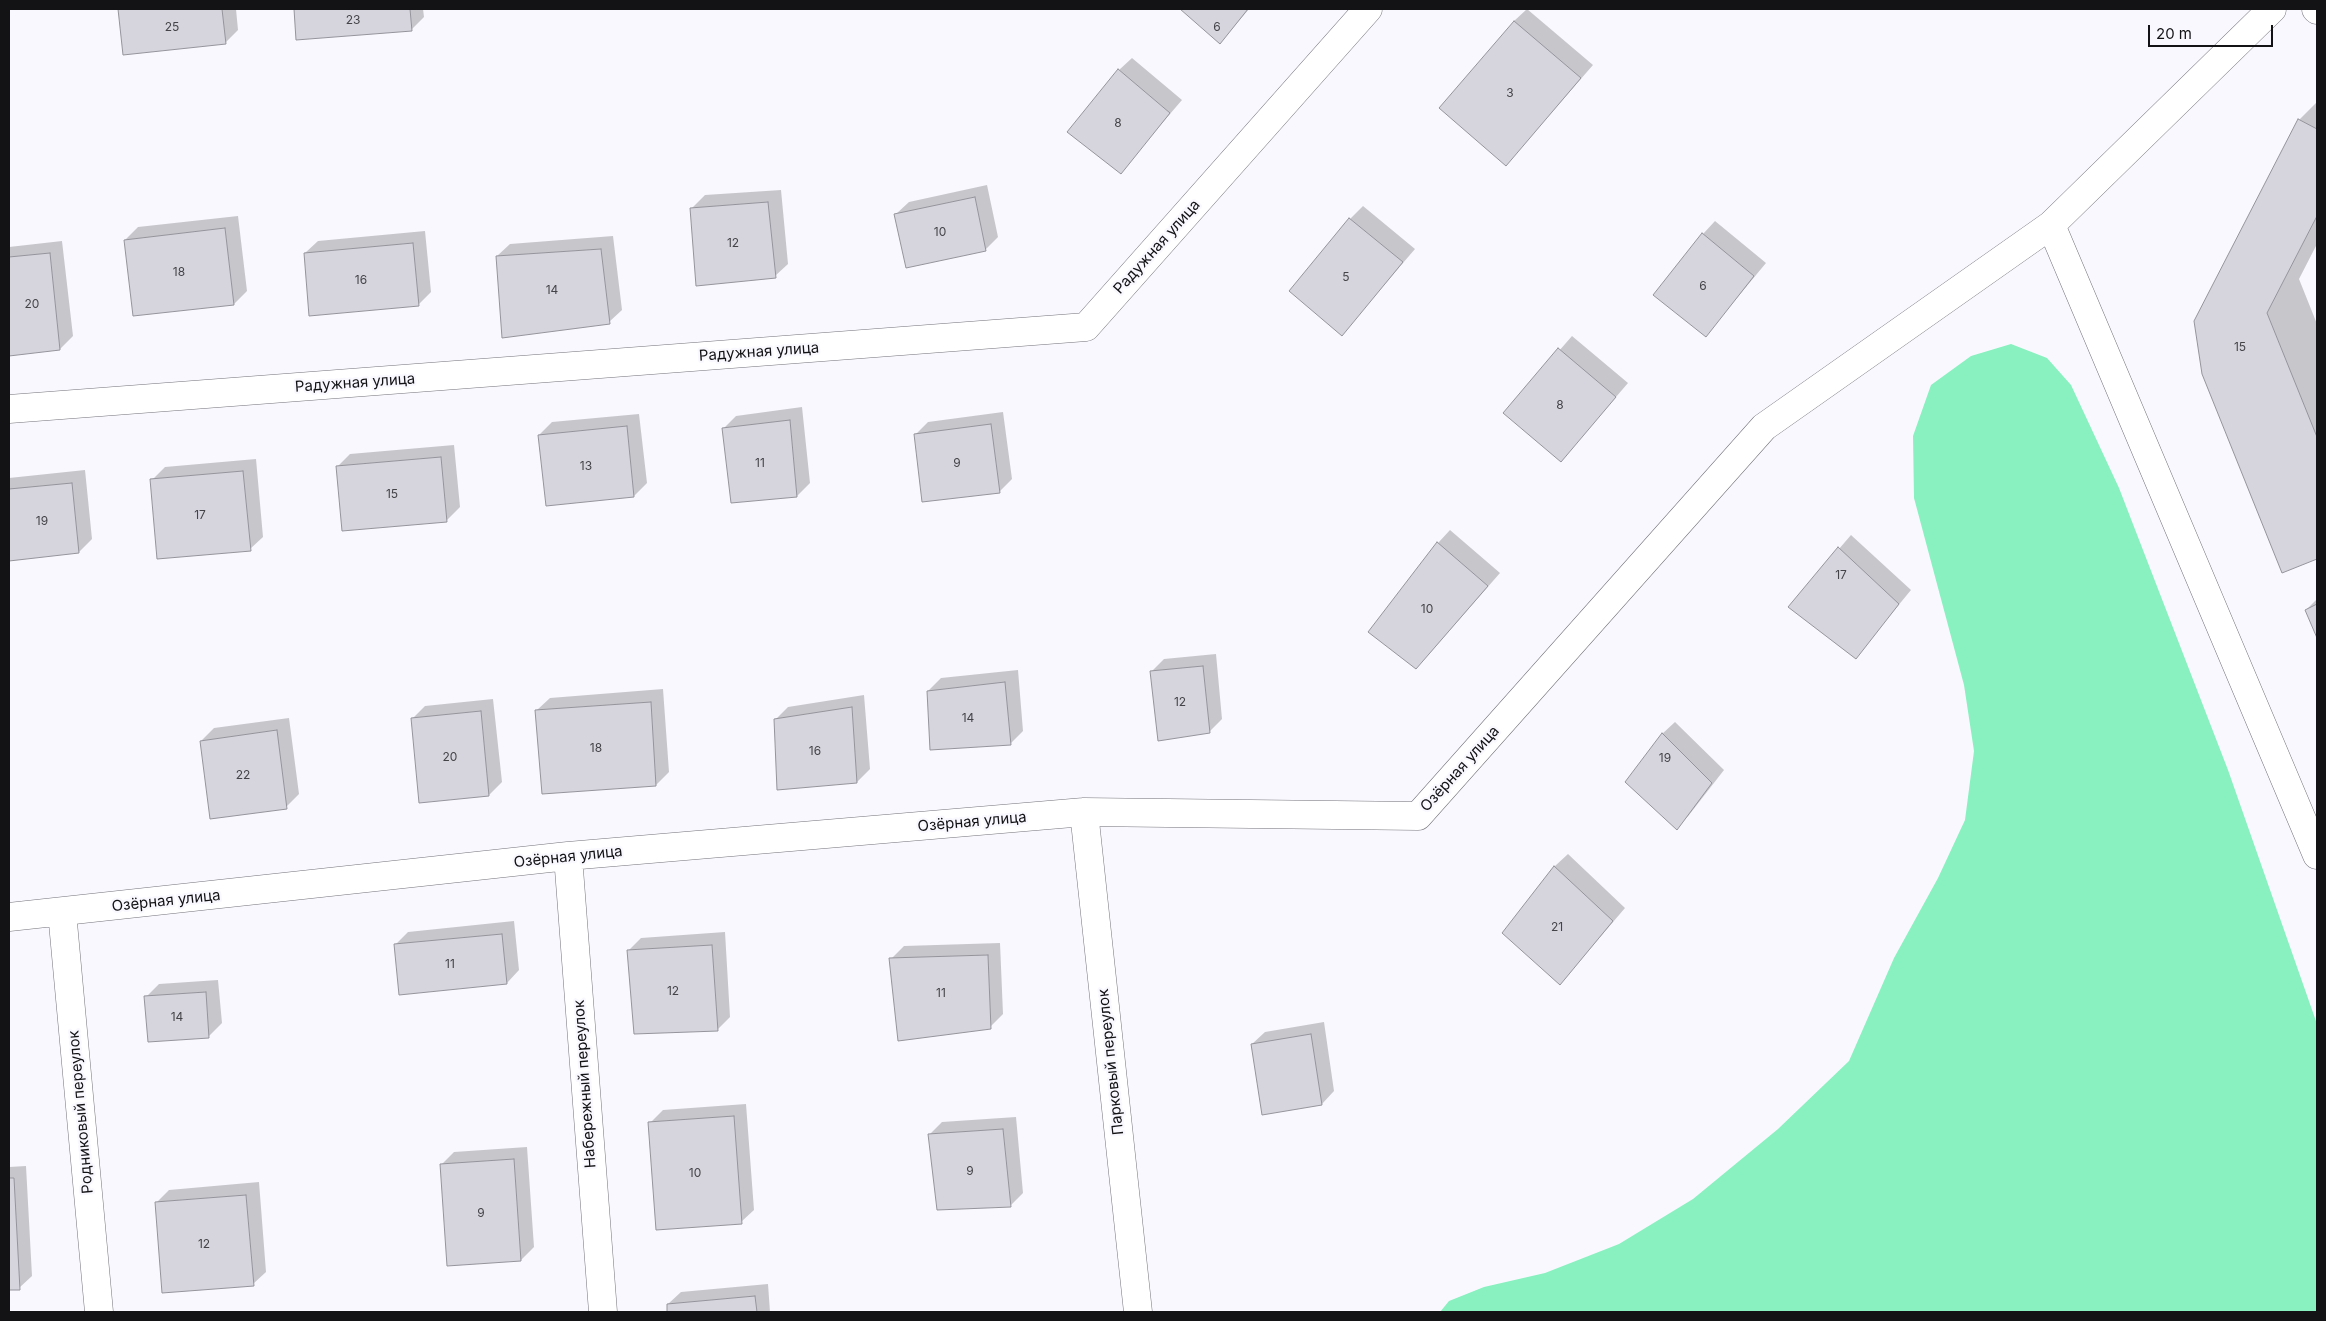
<!DOCTYPE html>
<meta charset="utf-8">
<style>
body{margin:0}
#map{position:relative;width:2326px;height:1321px;overflow:hidden;background:#f9f8fe;font-family:Inter,sans-serif}
canvas{display:block}
.frame{position:absolute;inset:0;border:10px solid #131316;pointer-events:none}
.scale{position:absolute;left:2148px;top:25px;width:125px;height:22px;box-sizing:border-box;border:2px solid #131316;border-top:0;padding-left:6px;font-size:15px;line-height:18px;white-space:nowrap;color:#131316;-webkit-text-stroke:4px #f9f8fe;paint-order:stroke}
</style>
<div id="map">
<canvas width="2326" height="1321"></canvas>
<div class="frame"></div>
<div class="scale">20 m</div>
</div>
<script>
const c = document.querySelector('canvas').getContext('2d');
c.lineJoin = 'round';
function fillPath(path, color) {
  c.fillStyle = color;
  c.fill(path, 'evenodd');
}
function toPath(rows) {
  const path = new Path2D();
  for (const r of rows) {
    path.moveTo(r[0], r[1]);
    for (let i = 2; i < r.length; i += 2) path.lineTo(r[i], r[i + 1]);
  }
  return path;
}
function strokePath(path, color, width, dash) {
  c.strokeStyle = color;
  c.lineWidth = width;
  c.lineCap = dash ? 'butt' : 'round';
  c.setLineDash(dash || []);
  c.stroke(path);
}
function label(font, color, halo, rows, align = 'center') {
  c.font = font + ' Inter,sans-serif';
  c.lineWidth = 4.5;
  c.setLineDash([]);
  c.textBaseline = 'middle';
  c.strokeStyle = halo;
  c.fillStyle = color;
  for (const [text, x, y, turn = 0] of rows) {
    c.save();
    c.translate(x, y);
    c.rotate((+turn || 0) * Math.PI / 180);
    c.textAlign = isNaN(turn) ? turn : align;
    if (halo) c.strokeText(text, 0, 0);
    c.fillText(text, 0, 0);
    c.restore();
  }
}
const green = toPath([
 [2011,344,2047,358,2071,385,2119,488,2228,770,2317,1024,2317,1312,1440,1312,1449,1301,1484,1287,1545,1273,1619,1244,1693,1199,1778,1129,1849,1061,1894,958,1938,878,1965,820,1974,751,1964,685,1914,498,1913,436,1931,385,1971,356]
]);
const shadow = toPath([
 [120,9,236,9,238,30,225,43,124,54],
 [295,9,423,9,424,17,411,30,297,39],
 [1182,9,1249,9,1220,43],
 [1527,9,1593,65,1518,151,1514,21],
 [1132,58,1182,100,1120,172,1119,70],
 [2317,102,2317,244,2299,279,2317,324,2317,557,2283,571,2195,321,2299,120],
 [987,185,998,237,985,250,896,214,909,202],
 [781,190,788,264,775,276,692,208,705,195],
 [1363,206,1415,249,1342,334,1350,219],
 [238,216,247,291,234,304,134,315,125,240,138,227],
 [1715,221,1766,263,1706,335,1703,234],
 [425,231,431,292,418,305,305,253,318,241],
 [613,236,622,310,609,322,497,256,510,244],
 [62,241,73,336,60,349,9,355,9,247],
 [1572,336,1628,383,1561,461,1505,413],
 [802,407,810,483,797,496,723,429,736,416],
 [1003,412,1012,479,999,492,915,435,928,422],
 [639,414,647,483,634,496,539,435,552,422],
 [454,445,460,507,447,520,337,467,350,454],
 [256,459,263,537,250,549,152,480,165,467],
 [85,470,92,539,79,552,9,560,9,478],
 [1450,530,1500,573,1429,654,1438,543],
 [1851,535,1911,590,1855,658,1789,607],
 [2317,599,2317,635,2306,610],
 [1216,654,1222,719,1209,732,1151,672,1164,659],
 [1018,670,1023,731,1010,744,928,691,941,678],
 [663,689,669,772,656,785,537,710,550,698],
 [864,695,870,769,857,782,775,720,788,707],
 [493,699,502,782,489,795,412,719,425,706],
 [289,718,299,794,286,807,201,741,214,728],
 [1675,722,1724,770,1689,815,1677,828,1662,734],
 [1568,854,1625,908,1560,984,1504,933,1555,866],
 [514,921,519,970,507,983,395,945,408,932],
 [725,932,730,1017,717,1030,628,951,641,938],
 [1000,943,1003,1014,990,1027,891,959,904,946],
 [218,980,222,1023,209,1036,146,997,159,984],
 [1324,1022,1334,1091,1322,1104,1252,1044,1265,1032],
 [746,1104,754,1210,741,1222,650,1123,663,1110],
 [1016,1117,1023,1193,1010,1206,929,1135,942,1122],
 [527,1147,534,1247,521,1260,441,1165,454,1152],
 [26,1166,32,1276,19,1288,9,1289,9,1167],
 [259,1182,266,1272,253,1284,156,1203,169,1190],
 [768,1284,770,1312,669,1312,668,1304,681,1292]
]);
const building = toPath([
 [118,9,222,9,226,44,123,55,118,9],
 [294,9,410,9,412,31,296,40,294,9],
 [1180,9,1248,9,1220,44,1180,9],
 [1514,21,1581,78,1506,166,1439,108,1514,21],
 [1118,69,1170,113,1121,174,1067,132,1118,69],
 [2298,119,2317,129,2317,216,2267,313,2317,437,2317,559,2282,573,2202,374,2194,321,2298,119],
 [975,197,986,251,906,268,894,214,975,197],
 [768,202,776,278,696,286,690,208,768,202],
 [1349,218,1403,262,1342,336,1289,291,1349,218],
 [225,228,234,305,133,316,124,240,225,228],
 [1702,233,1754,276,1706,337,1653,295,1702,233],
 [413,243,419,306,309,316,304,253,413,243],
 [601,249,610,324,502,338,496,256,601,249],
 [50,253,60,350,9,356,9,257,50,253],
 [1558,348,1616,397,1561,462,1503,413,1558,348],
 [790,420,797,497,731,503,722,428,790,420],
 [991,424,1000,493,922,502,914,434,991,424],
 [627,426,634,497,546,506,538,435,627,426],
 [441,457,447,522,342,531,336,466,441,457],
 [243,471,251,551,157,559,150,479,243,471],
 [72,483,79,553,9,561,9,489,72,483],
 [1437,542,1488,586,1416,669,1368,632,1437,542],
 [1838,547,1899,604,1856,659,1788,607,1838,547],
 [2317,604,2317,638,2305,610,2317,604],
 [1203,666,1210,733,1158,741,1150,671,1203,666],
 [1005,682,1011,745,930,750,927,691,1005,682],
 [651,702,656,786,542,794,535,710,651,702],
 [852,707,857,783,777,790,774,719,852,707],
 [481,711,489,796,419,803,411,718,481,711],
 [277,730,287,809,210,819,200,741,277,730],
 [1662,733,1712,783,1677,830,1625,782,1662,733],
 [1554,866,1613,921,1560,985,1502,933,1554,866],
 [502,934,507,984,399,995,394,944,502,934],
 [712,945,718,1031,634,1034,627,950,712,945],
 [988,955,991,1029,898,1041,889,958,988,955],
 [206,992,209,1038,148,1042,144,996,206,992],
 [1311,1034,1322,1105,1262,1115,1251,1044,1311,1034],
 [734,1116,742,1224,656,1230,648,1122,734,1116],
 [1003,1129,1011,1207,937,1210,928,1134,1003,1129],
 [514,1159,521,1261,447,1266,440,1164,514,1159],
 [9,1178,14,1178,20,1290,9,1290,9,1178],
 [246,1195,254,1286,162,1293,155,1202,246,1195],
 [755,1296,757,1312,667,1312,667,1304,755,1296]
]);
const minor = toPath([
 [2272,9,2051,225,2317,855],
 [2316,9,2317,10],
 [9,409,1086,327,1368,9],
 [1084,812,1138,1312],
 [568,856,603,1312],
 [62,912,99,1312],
 [9,917,568,856,1084,812,1418,816,1764,427,2051,225]
]);
const numberNames = [
 ["23",353,20],
 ["25",172,27],
 ["6",1217,27],
 ["3",1510,93],
 ["8",1118,123],
 ["10",940,232],
 ["12",733,243],
 ["18",179,272],
 ["5",1346,277],
 ["16",361,280],
 ["6",1703,286],
 ["14",552,290],
 ["20",32,304],
 ["15",2240,347],
 ["8",1560,405],
 ["11",760,463],
 ["9",957,463],
 ["13",586,466],
 ["15",392,494],
 ["17",200,515],
 ["19",42,521],
 ["17",1841,575],
 ["10",1427,609],
 ["12",1180,702],
 ["14",968,718],
 ["18",596,748],
 ["16",815,751],
 ["20",450,757],
 ["19",1665,758],
 ["22",243,775],
 ["21",1557,927],
 ["11",450,964],
 ["12",673,991],
 ["11",941,993],
 ["14",177,1017],
 ["9",970,1171],
 ["10",695,1173],
 ["9",481,1213],
 ["12",204,1244]
];
const streetNames = [
 ["Радужная улица",1157,247,-48],
 ["Радужная улица",759,352,-4],
 ["Радужная улица",355,383,-4],
 ["Озёрная улица",1460,769,-48],
 ["Озёрная улица",972,822,-5],
 ["Озёрная улица",568,857,-6],
 ["Озёрная улица",166,901,-6],
 ["Парковый переулок",1111,1062,-96],
 ["Набережный переулок",585,1084,-94],
 ["Родниковый переулок",81,1112,-95]
];
fillPath(green, '#88f1bf');
fillPath(shadow, '#0003');
fillPath(building, '#d6d5de');
strokePath(building, '#95949c', 1);
strokePath(minor, '#74737b', 29);
strokePath(minor, '#fff', 28);
label('12px', '#444448', null, numberNames);
label('15px', '#131316', '#f9f8fe', streetNames);
</script>
